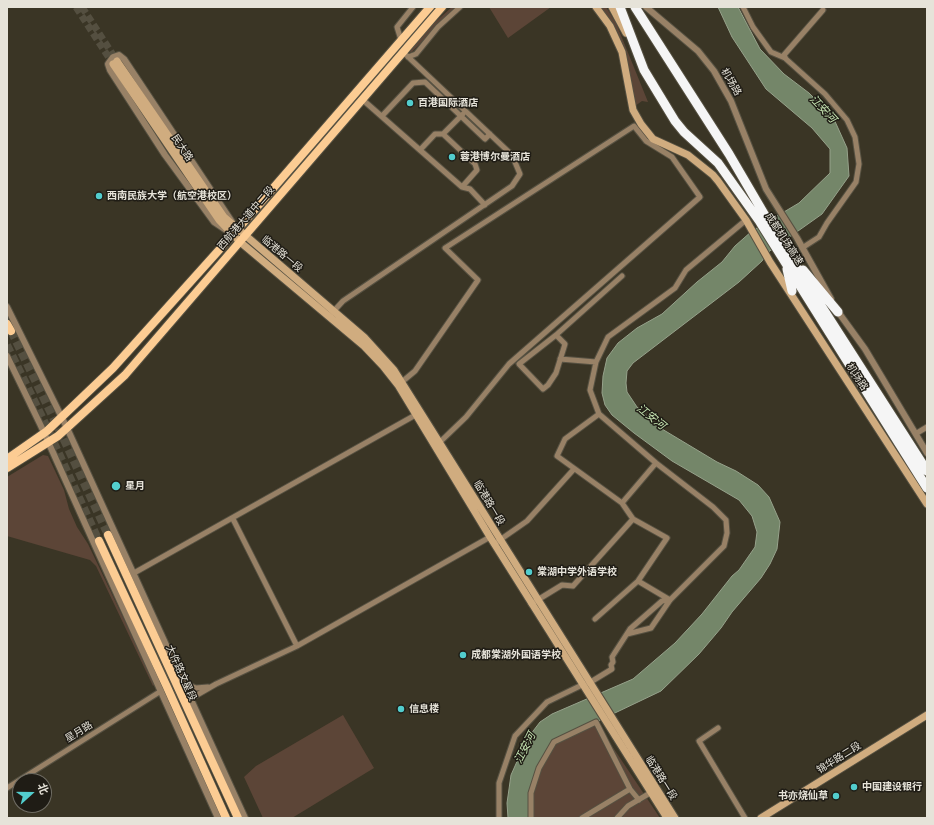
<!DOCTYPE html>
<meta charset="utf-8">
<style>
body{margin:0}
#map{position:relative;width:934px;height:825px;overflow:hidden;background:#3a3525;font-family:Raleway,"Noto Sans SC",sans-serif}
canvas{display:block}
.frame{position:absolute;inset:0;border:8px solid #e6e3d9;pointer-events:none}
.north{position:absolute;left:12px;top:773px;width:40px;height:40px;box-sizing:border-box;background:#1f1c15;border:1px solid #6f6c63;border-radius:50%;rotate:69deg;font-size:11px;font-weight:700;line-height:16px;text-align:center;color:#e6e3d9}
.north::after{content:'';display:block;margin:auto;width:14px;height:18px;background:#52cdcd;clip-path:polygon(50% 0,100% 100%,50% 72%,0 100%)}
</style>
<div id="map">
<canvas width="934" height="825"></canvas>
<div class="frame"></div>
<div class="north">北</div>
</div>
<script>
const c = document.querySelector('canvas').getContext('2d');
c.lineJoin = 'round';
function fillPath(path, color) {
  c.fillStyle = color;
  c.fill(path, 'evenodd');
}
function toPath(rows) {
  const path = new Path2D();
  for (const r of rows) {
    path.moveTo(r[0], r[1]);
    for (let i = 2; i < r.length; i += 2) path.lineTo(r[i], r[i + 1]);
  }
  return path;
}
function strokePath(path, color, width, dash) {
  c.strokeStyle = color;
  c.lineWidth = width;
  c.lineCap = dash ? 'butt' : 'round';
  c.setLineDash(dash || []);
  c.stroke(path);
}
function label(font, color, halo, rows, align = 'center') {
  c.font = font + ' Raleway,"Noto Sans SC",sans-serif';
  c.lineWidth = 3;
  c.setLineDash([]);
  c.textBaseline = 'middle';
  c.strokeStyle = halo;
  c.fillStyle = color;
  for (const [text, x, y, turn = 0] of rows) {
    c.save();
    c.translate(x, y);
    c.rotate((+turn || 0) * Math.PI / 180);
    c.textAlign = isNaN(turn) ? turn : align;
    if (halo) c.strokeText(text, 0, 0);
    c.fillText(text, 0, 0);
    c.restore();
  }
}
const green = toPath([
 [452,7,455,7,411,53,410,51,433,24],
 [489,7,551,7,508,38],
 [601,7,606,7,616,23,648,102,642,101,635,106,616,31],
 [43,455,48,456,64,490,69,509,77,527,88,544,155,684,153,686,96,566,90,560,7,536,7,477],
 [343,715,374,768,292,818,263,818,244,777,256,766],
 [596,722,660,818,530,818,531,793,539,768,554,742]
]);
const water = toPath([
 [718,7,738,7,760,49,784,74,809,93,833,117,847,148,849,176,822,214,767,253,762,261,739,282,633,363,627,371,626,383,627,392,637,407,662,429,717,462,736,471,758,485,769,497,780,522,777,549,770,564,761,578,732,612,721,628,699,654,661,691,554,742,547,752,531,793,530,818,508,818,507,803,511,775,527,739,540,722,552,714,633,679,675,643,702,614,732,576,739,570,755,547,757,532,752,516,739,500,672,461,634,433,612,415,605,405,602,393,603,376,607,358,618,343,637,328,662,314,697,282,722,262,735,246,752,231,799,203,830,173,830,149,812,128,766,89,732,37,718,7]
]);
const secondaryTunnel = toPath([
 [76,7,113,64],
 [82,7,117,61]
]);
const primaryTunnel = toPath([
 [11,331,64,440,108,535],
 [7,345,44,421,99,541]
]);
const minor = toPath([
 [743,7,753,27,771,52,785,58],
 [401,40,397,27,413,7],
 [408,57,416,54,438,27,460,7],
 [363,100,462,187,470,189,485,205],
 [382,116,413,83,425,82,485,139,490,134],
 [443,134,475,164,477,170,462,187],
 [420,150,435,134,443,134,463,114],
 [802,248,819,237,827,223,856,182,859,164,855,137,847,120,825,94,786,59,784,55,823,10],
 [332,313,343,301,512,186,520,174,512,155,404,53],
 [556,335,519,364,543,389,548,385,556,373,565,344,556,335,622,276],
 [560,359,596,362],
 [403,381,415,371,478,280,445,248,634,126,646,141,672,157,700,197,509,364,466,417,440,442],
 [917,433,927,427],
 [622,503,656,463],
 [233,519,297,646],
 [494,544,527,521,574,469],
 [134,573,419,413],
 [638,581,670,600],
 [531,604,562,585,573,586,633,519],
 [595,619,638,581,667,538,633,519,622,503,557,456,565,439,599,414],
 [627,634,651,628,670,600,724,546,727,533,726,520,713,507,656,463,599,414,590,390,596,362,608,337,675,288,686,270,746,220],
 [183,683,196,688,208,687],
 [589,683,612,669,611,665,613,662,612,657,630,629,662,601,670,600],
 [190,699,216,684,297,646,490,537],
 [718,728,699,741,745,818],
 [7,788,161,691],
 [499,818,499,783,515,736,547,702,582,685],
 [531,818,531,793,539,768,554,742,596,722,630,789,639,800],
 [582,818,630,789],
 [617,818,628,806,650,793]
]);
const tertiary = toPath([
 [646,7,698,51,714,71,731,101,766,189,797,238,831,299],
 [226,230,214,222,165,155,110,70,108,64,113,57,119,55,124,59,232,222],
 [7,307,67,428,245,818],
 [836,309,865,349,927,453],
 [7,356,41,426,218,818]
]);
const secondary = toPath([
 [596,7,610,26,622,52,633,110,641,124,653,139,688,155,713,175,718,181,746,220,770,262,927,504],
 [612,7,626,33],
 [117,61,224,217,365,338,394,370,675,818],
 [113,64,219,220,239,241,364,346,383,366,398,385,490,537,667,818],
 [761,818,927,715]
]);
const primary = toPath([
 [7,324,11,331],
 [7,459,47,431,113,368,237,230,430,7],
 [7,468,58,436,125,375,442,7],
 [108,535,238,818],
 [99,541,167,687,226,818]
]);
const motorway = toPath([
 [620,7,644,70,675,121,684,132,718,163,760,222,927,488],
 [635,7,729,154,784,248,927,471],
 [787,269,792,291],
 [803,270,838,312]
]);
const markers = [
 [410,103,4,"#52cdcd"],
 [452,157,4,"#52cdcd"],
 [99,196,4,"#52cdcd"],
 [116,486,5,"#52cdcd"],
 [529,572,4,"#52cdcd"],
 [463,655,4,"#52cdcd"],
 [401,709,4,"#52cdcd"],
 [854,787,4,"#52cdcd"],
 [836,796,4,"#52cdcd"]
];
const streetNames = [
 ["机场路",731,82,60],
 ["民大路",182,148,56],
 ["西航港大道中二段",246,218,-49],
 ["成都机场高速",784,239,57],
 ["临港路一段",282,254,40],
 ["机场路",857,377,57],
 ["临港路一段",489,503,59],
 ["大件路文星段",181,673,66],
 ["星月路",79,732,-32],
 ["锦华路二段",839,758,-32],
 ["临港路一段",661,778,58]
];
const poiNames = [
 ["百港国际酒店",418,103],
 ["蓉港博尔曼酒店",460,157],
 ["西南民族大学（航空港校区）",107,196],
 ["星月",125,486],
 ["棠湖中学外语学校",537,572],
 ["成都棠湖外国语学校",471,655],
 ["信息楼",409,709],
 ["中国建设银行",862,787],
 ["书亦烧仙草",828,796,"right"]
];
const waterNames = [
 ["江安河",823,109,47],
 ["江安河",651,417,39],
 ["江安河",525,748,-63]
];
fillPath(green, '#5c4537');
fillPath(water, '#748669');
strokePath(water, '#96a28b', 1);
strokePath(secondaryTunnel, '#544f40', 7, [7, 3.5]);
strokePath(primaryTunnel, '#544f40', 8, [8, 4]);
strokePath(minor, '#565142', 7);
strokePath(tertiary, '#565142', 8);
strokePath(secondary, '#565142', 9);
strokePath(primary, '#565142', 10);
strokePath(motorway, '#565142', 11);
strokePath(minor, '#988166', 5);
strokePath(tertiary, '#988166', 6);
strokePath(secondary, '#d0ac7f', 7);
strokePath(primary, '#fccc93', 8);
strokePath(motorway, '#f5f5f5', 9);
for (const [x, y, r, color] of markers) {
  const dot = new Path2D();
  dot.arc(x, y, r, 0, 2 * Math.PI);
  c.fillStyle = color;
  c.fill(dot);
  strokePath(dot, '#1f1c15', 1.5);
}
label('10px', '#e6e3d9', '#1f1c15', streetNames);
label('bold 10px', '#e6e3d9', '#1f1c15', poiNames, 'left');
label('italic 11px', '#c9e9b5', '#1f1c15', waterNames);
</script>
